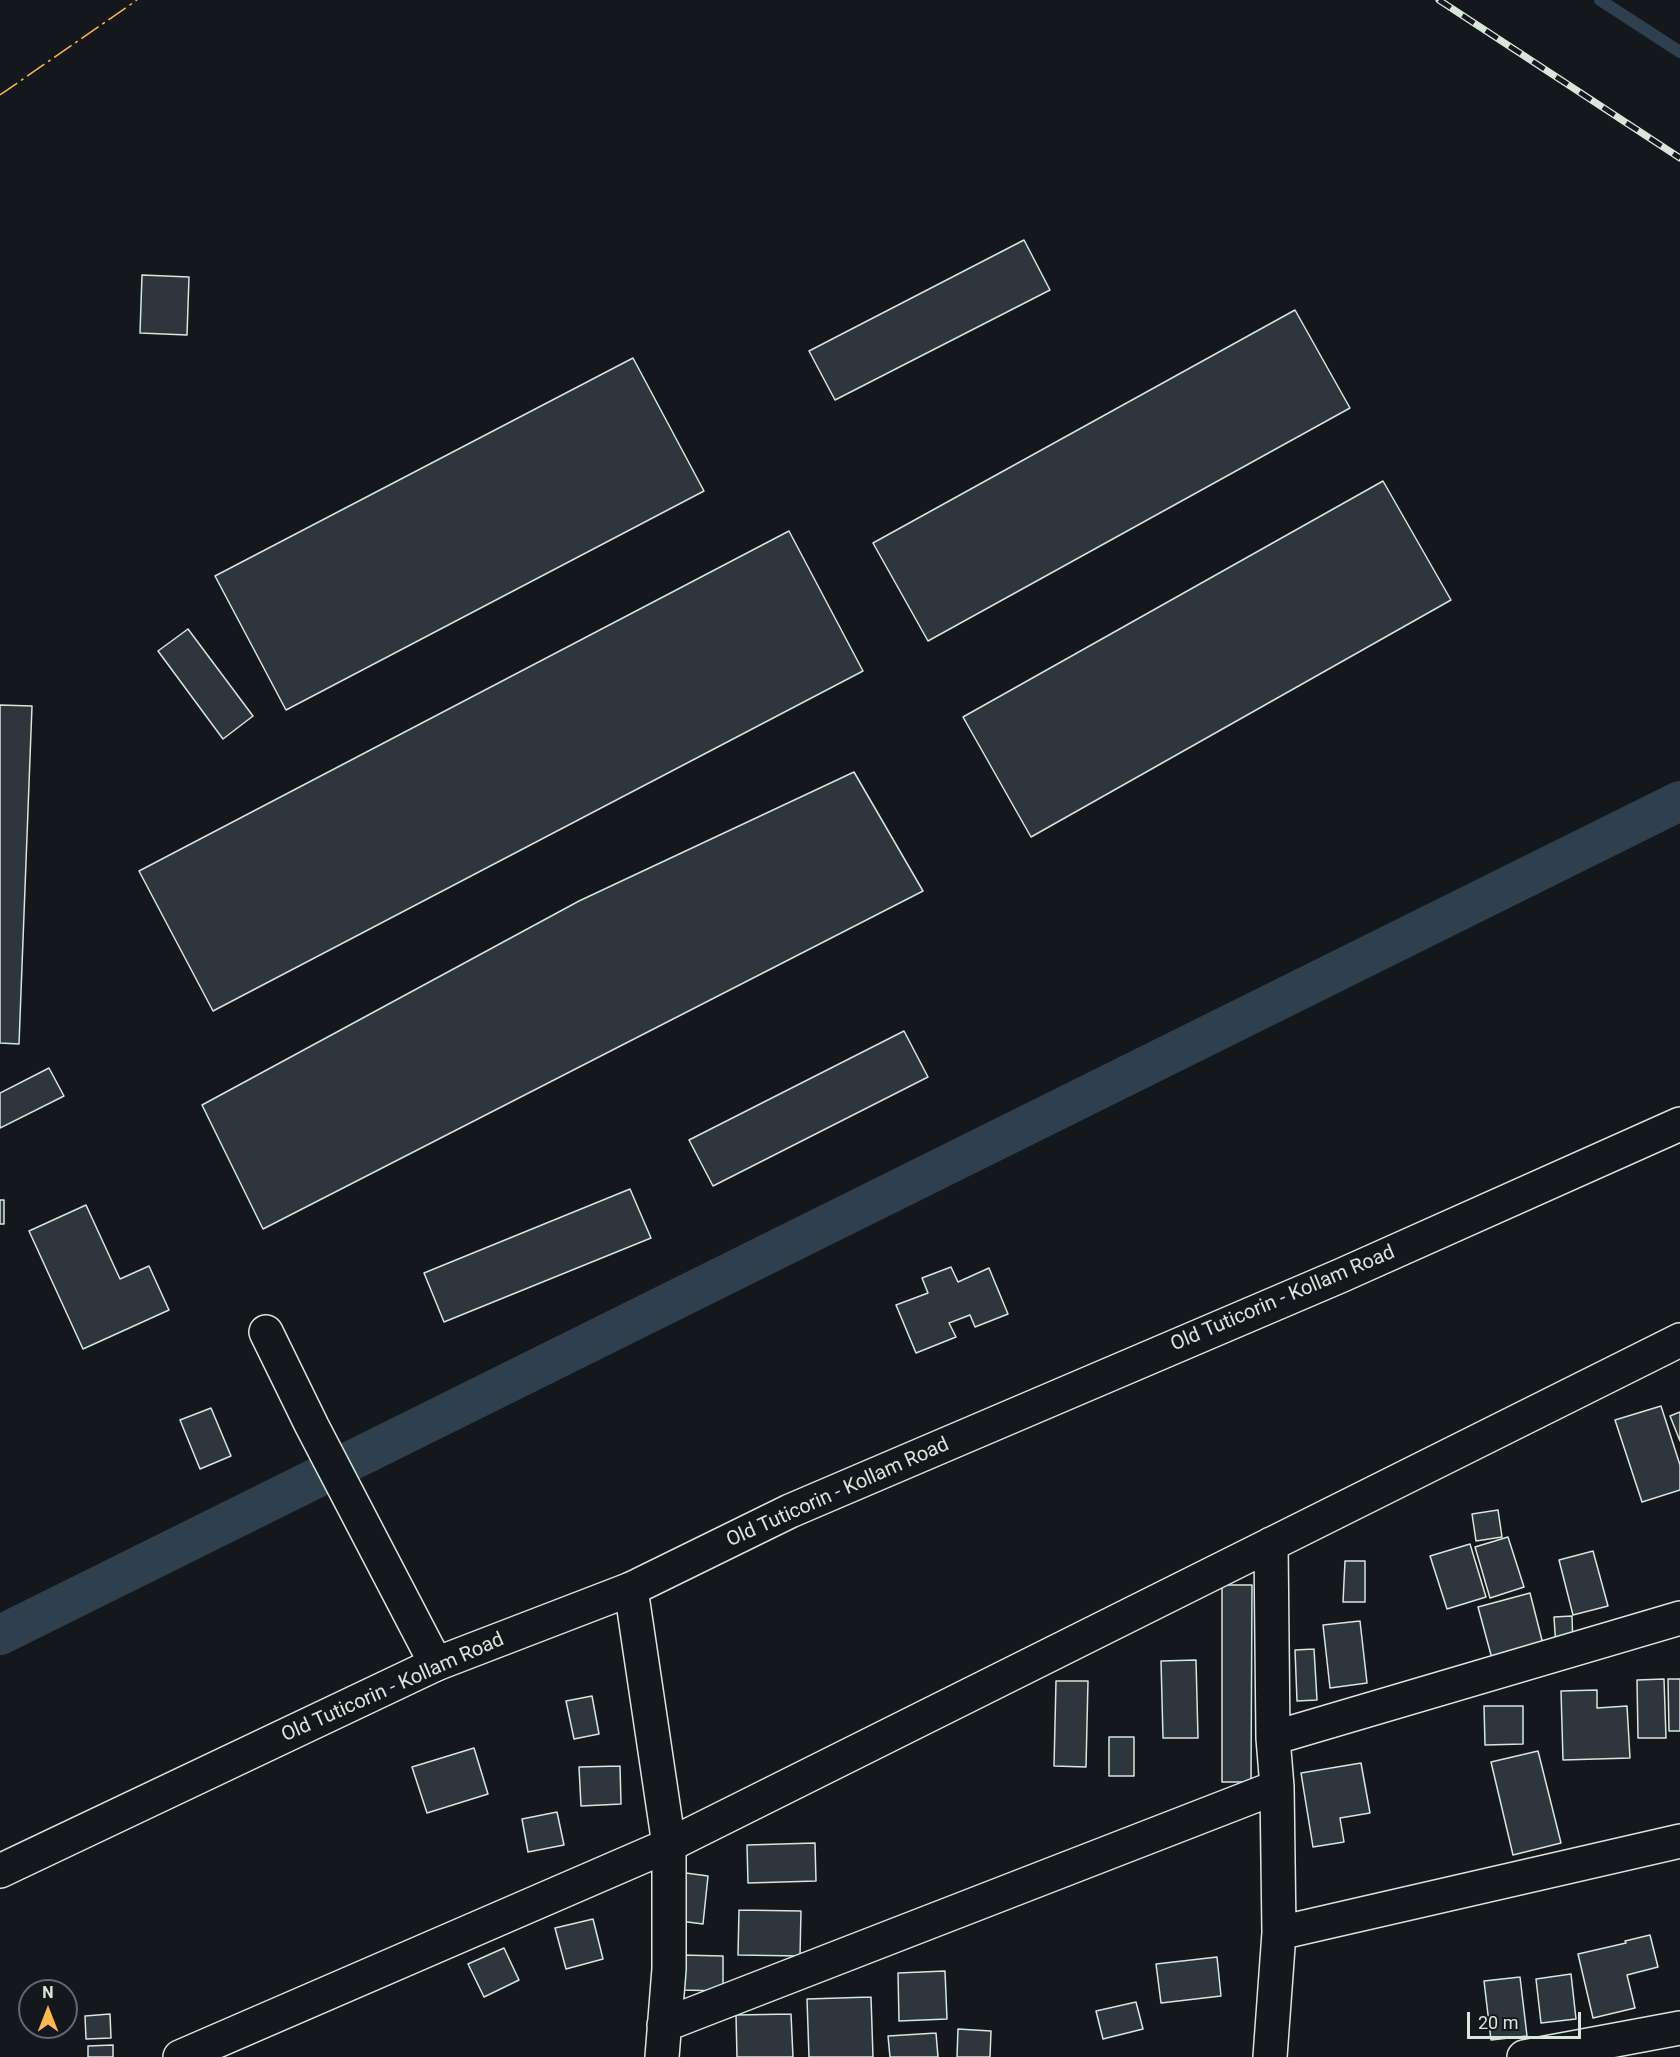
<!DOCTYPE html>
<style>
body{margin:0}
#map{position:relative;width:1680px;height:2057px;overflow:hidden;background:#14181c;font-family:Roboto,sans-serif}
canvas{display:block}
.north{position:absolute;left:18px;top:1979px;width:60px;height:60px;box-sizing:border-box;background:#14181c;border:2px solid #626a69;border-radius:50%;rotate:0deg;font-size:16px;font-weight:700;line-height:24px;text-align:center;color:#d8e6dc}
.north::after{content:'';display:block;margin:auto;width:21px;height:27px;background:#ffb74d;clip-path:polygon(50% 0,100% 100%,50% 72%,0 100%)}
.scale{position:absolute;left:1467px;top:2012px;width:114px;height:27px;box-sizing:border-box;border:3px solid #d8e6dc;border-top:0;padding-left:8px;font-size:18px;line-height:21px;white-space:nowrap;color:#d8e6dc;-webkit-text-stroke:4px #14181c;paint-order:stroke}
</style>
<div id="map">
<canvas width="1680" height="2057"></canvas>
<div class="north">N</div>
<div class="scale">20 m</div>
</div>
<script>
const c = document.querySelector('canvas').getContext('2d');
c.lineJoin = 'round';
function toPath(rows) {
  const path = new Path2D();
  for (const r of rows) {
    path.moveTo(r[0], r[1]);
    for (let i = 2; i < r.length; i += 2) path.lineTo(r[i], r[i + 1]);
  }
  return path;
}
function strokePath(path, color, width, dash) {
  c.strokeStyle = color;
  c.lineWidth = width;
  c.lineCap = dash ? 'butt' : 'round';
  c.setLineDash(dash || []);
  c.stroke(path);
}
function fillPath(path, color) {
  c.fillStyle = color;
  c.fill(path, 'evenodd');
}
function label(font, color, halo, rows, align = 'center') {
  c.font = font + ' Roboto,sans-serif';
  c.lineWidth = 4.5;
  c.setLineDash([]);
  c.textBaseline = 'middle';
  c.strokeStyle = halo;
  c.fillStyle = color;
  for (const [text, x, y, turn = 0] of rows) {
    c.save();
    c.translate(x, y);
    c.rotate((+turn || 0) * Math.PI / 180);
    c.textAlign = isNaN(turn) ? turn : align;
    if (halo) c.strokeText(text, 0, 0);
    c.fillText(text, 0, 0);
    c.restore();
  }
}
const stream = toPath([
 [1600,0,1680,52]
]);
const canal = toPath([
 [0,1635,1680,801]
]);
const building = toPath([
 [1024,240,1050,290,835,400,809,351,1024,240],
 [142,275,189,277,187,335,140,333,142,275],
 [1295,310,1350,408,928,641,873,543,1295,310],
 [633,358,704,491,286,710,215,576,633,358],
 [1383,481,1451,600,1031,837,963,717,1383,481],
 [789,531,863,671,213,1011,139,871,789,531],
 [188,629,253,716,223,739,158,651,188,629],
 [0,705,32,706,19,1044,0,1043,0,705],
 [854,772,923,891,263,1229,202,1105,579,901,854,772],
 [904,1031,928,1077,713,1186,689,1140,904,1031],
 [49,1068,64,1096,0,1128,0,1093,49,1068],
 [630,1189,651,1238,444,1322,424,1273,630,1189],
 [0,1200,4,1200,4,1224,0,1224,0,1200],
 [86,1205,120,1279,149,1266,169,1310,83,1349,29,1231,86,1205],
 [951,1267,958,1282,989,1268,1008,1314,975,1327,970,1315,949,1323,956,1337,916,1353,896,1305,928,1293,922,1278,951,1267],
 [1661,1406,1680,1465,1680,1490,1642,1502,1615,1420,1661,1406],
 [211,1408,231,1456,200,1469,180,1420,211,1408],
 [1680,1412,1680,1441,1670,1416,1680,1412],
 [1498,1510,1502,1537,1476,1541,1472,1514,1498,1510],
 [1508,1537,1524,1587,1490,1598,1475,1547,1508,1537],
 [1470,1544,1486,1597,1447,1609,1430,1556,1470,1544],
 [1593,1551,1608,1606,1573,1615,1559,1560,1593,1551],
 [1345,1561,1365,1561,1365,1602,1343,1602,1345,1561],
 [1222,1585,1252,1585,1251,1782,1222,1782,1222,1585],
 [1530,1593,1545,1652,1494,1666,1478,1607,1530,1593],
 [1572,1616,1573,1647,1556,1648,1554,1617,1572,1616],
 [1360,1621,1367,1683,1330,1688,1323,1625,1360,1621],
 [1314,1649,1317,1700,1297,1701,1295,1650,1314,1649],
 [1196,1660,1198,1738,1163,1738,1161,1661,1196,1660],
 [1664,1679,1666,1738,1638,1738,1637,1680,1664,1679],
 [1668,1679,1680,1679,1680,1731,1669,1731,1668,1679],
 [1056,1681,1088,1681,1086,1767,1054,1766,1056,1681],
 [1597,1690,1597,1708,1627,1706,1630,1758,1563,1760,1561,1691,1597,1690],
 [592,1696,599,1734,574,1739,566,1701,592,1696],
 [1484,1706,1523,1706,1523,1744,1485,1745,1484,1706],
 [1109,1737,1134,1737,1134,1776,1109,1776,1109,1737],
 [474,1748,488,1794,427,1813,412,1767,474,1748],
 [1538,1751,1561,1843,1513,1855,1491,1762,1538,1751],
 [1361,1763,1370,1813,1340,1818,1344,1842,1313,1847,1301,1773,1361,1763],
 [620,1766,621,1804,581,1806,579,1767,620,1766],
 [557,1812,564,1845,528,1852,522,1819,557,1812],
 [815,1843,816,1881,748,1883,747,1845,815,1843],
 [686,1873,708,1876,703,1924,680,1921,686,1873],
 [739,1910,801,1911,800,1956,738,1955,739,1910],
 [593,1919,603,1959,566,1969,555,1928,593,1919],
 [1650,1935,1658,1967,1627,1975,1635,2008,1593,2018,1578,1954,1626,1943,1625,1941,1650,1935],
 [504,1948,519,1980,484,1997,468,1964,504,1948],
 [681,1955,723,1956,723,1991,681,1990,681,1955],
 [1217,1957,1221,1996,1161,2003,1156,1964,1217,1957],
 [945,1971,947,2019,899,2021,898,1973,945,1971],
 [1571,1974,1576,2019,1541,2023,1536,1979,1571,1974],
 [1520,1977,1527,2036,1491,2040,1484,1981,1520,1977],
 [871,1997,873,2057,809,2057,807,1999,871,1997],
 [1136,2002,1143,2029,1103,2039,1096,2011,1136,2002],
 [110,2014,111,2038,86,2039,85,2016,110,2014],
 [791,2014,793,2057,737,2057,736,2015,791,2014],
 [958,2029,991,2031,990,2057,957,2057,958,2029],
 [936,2033,938,2057,890,2057,888,2036,936,2033],
 [113,2045,113,2057,88,2057,88,2046,113,2045]
]);
const minor = toPath([
 [266,1332,312,1426,436,1664],
 [631,1589,669,1845,669,1969,662,2057],
 [1273,1738,1680,1618],
 [1279,1933,1680,1841],
 [664,2025,1277,1787],
 [180,2057,669,1845,1680,1340],
 [1270,2057,1279,1933,1277,1787,1273,1738,1271,1544],
 [1524,2057,1680,2028]
]);
const primary = toPath([
 [0,1871,436,1664,631,1589,790,1511,1340,1276,1680,1124]
]);
const rail = toPath([
 [1439,0,1680,158]
]);
const power = toPath([
 [0,95,137,0]
]);
const streetNames = [
 ["Old Tuticorin - Kollam Road",1283,1299,-23],
 ["Old Tuticorin - Kollam Road",838,1493,-24],
 ["Old Tuticorin - Kollam Road",393,1688,-24]
];
strokePath(stream, '#2f3f4d', 12);
strokePath(canal, '#2f3f4d', 40);
fillPath(building, '#2c363c');
strokePath(building, '#d8e6dc', 1.5);
strokePath(minor, '#d8e6dc', 36);
strokePath(primary, '#d8e6dc', 36);
strokePath(minor, '#14181c', 33);
strokePath(primary, '#14181c', 33);
strokePath(rail, '#d8e6dc', 7);
strokePath(rail, '#14181c', 4.5, [14]);
strokePath(power, '#ffb74d', 1.5, [21, 4.5, 3, 4.5]);
label('20px', '#d8e6dc', '#14181c', streetNames);
</script>
